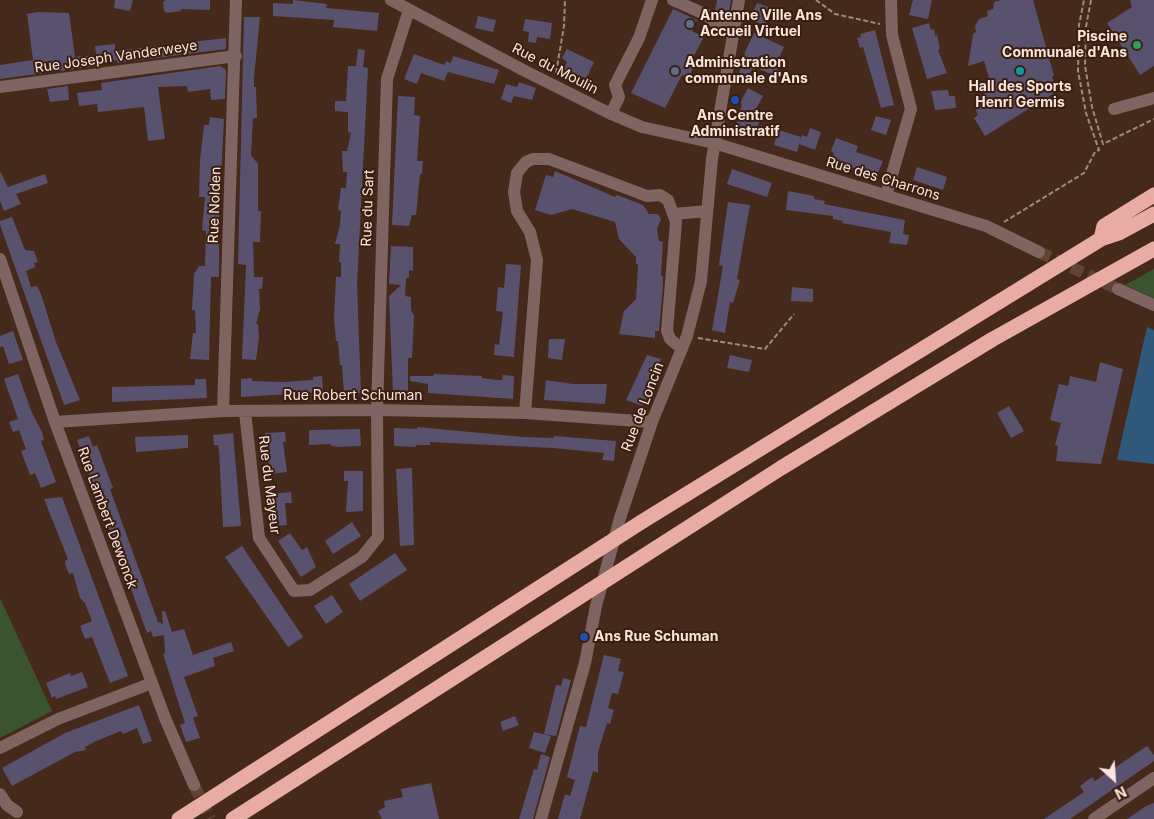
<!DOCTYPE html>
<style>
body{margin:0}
#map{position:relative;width:1154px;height:819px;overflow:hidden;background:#45291a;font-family:Inter,sans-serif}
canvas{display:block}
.north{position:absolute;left:1089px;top:754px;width:50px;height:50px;-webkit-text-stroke:4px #3a1f10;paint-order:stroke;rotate:154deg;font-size:14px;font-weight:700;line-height:20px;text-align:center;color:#f8e6dc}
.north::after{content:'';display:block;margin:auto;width:18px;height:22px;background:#f8e6dc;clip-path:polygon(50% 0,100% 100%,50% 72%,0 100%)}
</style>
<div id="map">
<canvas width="1154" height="819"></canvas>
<div class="north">N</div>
</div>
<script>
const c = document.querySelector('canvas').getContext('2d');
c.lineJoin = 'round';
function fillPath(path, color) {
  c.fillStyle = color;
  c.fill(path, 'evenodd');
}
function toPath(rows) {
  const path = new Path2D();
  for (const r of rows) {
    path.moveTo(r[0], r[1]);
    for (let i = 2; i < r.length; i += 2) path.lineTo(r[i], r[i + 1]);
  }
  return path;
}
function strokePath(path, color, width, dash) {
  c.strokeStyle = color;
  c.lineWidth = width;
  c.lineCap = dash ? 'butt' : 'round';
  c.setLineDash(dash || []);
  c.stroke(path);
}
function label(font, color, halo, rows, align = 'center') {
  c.font = font + ' Inter,sans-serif';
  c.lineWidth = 4;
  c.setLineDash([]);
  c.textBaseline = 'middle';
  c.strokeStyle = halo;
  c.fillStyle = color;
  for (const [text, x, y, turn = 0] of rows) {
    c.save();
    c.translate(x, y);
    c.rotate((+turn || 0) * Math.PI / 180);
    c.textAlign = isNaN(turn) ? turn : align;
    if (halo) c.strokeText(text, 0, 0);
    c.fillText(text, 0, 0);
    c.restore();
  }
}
const green = toPath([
 [1154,269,1154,298,1125,285],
 [0,598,52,711,0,738]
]);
const water = toPath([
 [1147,327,1154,330,1154,464,1117,460]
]);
const building = toPath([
 [115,0,133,0,130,11,114,8],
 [166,0,210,0,210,10,181,9,181,11,167,13,164,11,163,2],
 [293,0,327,4,326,8,379,13,377,31,333,27,334,20,273,16,273,3,293,4],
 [717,0,731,0,728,18,715,11],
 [913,0,932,0,928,19,909,15],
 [1002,0,1033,0,1054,76,1052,76,1056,92,985,136,974,118,978,115,976,111,981,95,992,88,984,61,968,66,973,34,976,32,975,26,979,19,988,16,987,11,993,9,994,2],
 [1130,0,1154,0,1154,66,1140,75,1107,23,1132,7],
 [757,3,771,8,765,25,750,20],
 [673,9,697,20,692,31,704,37,691,61,696,63,688,78,682,75,665,108,631,93],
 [38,12,69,13,75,57,96,55,97,66,0,79,0,65,33,60,27,14],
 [478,16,496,20,493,32,475,28],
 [244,17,260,17,254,78,254,87,256,87,257,118,253,118,251,155,258,164,258,211,261,211,260,242,253,242,254,277,263,277,262,289,259,289,260,309,256,324,258,324,259,338,256,360,242,359,246,265,238,264],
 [525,19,552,23,550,39,537,37,536,43,528,42,529,32,523,31],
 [929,23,931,30,934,29,935,36,937,35,940,49,938,50,947,73,927,79,912,28],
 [875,30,894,105,881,108,863,47,860,48,857,38,861,37,860,34],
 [754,33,784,47,779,57,782,59,775,76,755,67,754,70,752,69,748,77,739,74,745,52],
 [226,38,226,49,117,63,117,60,97,62,95,46,115,44,115,51],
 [358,49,365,50,363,67,368,68,357,285,361,393,344,394,342,365,340,365,338,341,336,341,334,318,336,277,341,277,341,262,339,262,340,244,335,244,340,225,341,211,338,210,341,188,346,188,347,172,343,172,342,151,347,151,351,133,348,132,348,112,335,111,335,101,346,101,348,66,356,66],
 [567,49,594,62,585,81,563,71,567,62,562,58],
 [414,54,444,65,446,61,451,63,453,56,499,70,494,84,448,72,444,81,421,73,417,84,404,79],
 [220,66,226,70,225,99,211,100,210,89,188,92,187,86,158,87,165,139,148,141,144,107,98,112,97,104,79,106,77,93,102,90,101,83],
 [519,82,536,88,532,100,514,96,511,103,501,99,506,84,517,87],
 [68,86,69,100,50,102,47,89],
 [748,88,763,96,755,111,762,114,753,139,735,131,742,104,740,103],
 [948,90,949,96,955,96,956,108,935,110,931,91],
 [398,96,415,97,414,115,420,116,417,161,423,161,422,174,420,174,416,215,412,215,409,226,392,225],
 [876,116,891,120,886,135,871,130],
 [210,117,224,119,219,218,219,277,211,277,209,360,190,359,193,333,196,333,195,310,192,310,194,274,199,266,205,266,206,231,202,230,205,197,199,197,200,160,204,125,209,125],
 [810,128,821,132,815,150,799,144,802,135,807,137],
 [778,130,801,137,797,152,774,145],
 [836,138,858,146,856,152,883,161,878,173,872,171,871,174,831,160,834,153,831,151],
 [917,167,947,177,943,190,913,180],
 [732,169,772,183,767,197,727,184],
 [0,171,8,187,45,174,48,183,16,194,21,204,4,211,0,201],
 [555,171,615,197,617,195,643,205,649,214,658,214,661,219,657,229,659,241,663,242,661,275,663,276,663,285,659,331,655,331,655,338,619,334,624,311,636,299,638,264,636,264,636,257,619,239,615,222,572,209,551,215,535,210,546,175,553,177],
 [788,191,814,196,814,199,825,201,824,204,905,220,903,234,909,235,907,245,889,243,891,232,842,223,843,221,833,219,833,216,786,210],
 [728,202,750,205,737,279,740,280,733,303,730,302,725,333,712,330,723,266,719,265],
 [12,217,25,250,34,251,38,262,34,263,35,267,26,271,31,287,37,286,41,294,56,342,80,400,64,405,0,225,0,221],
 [391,246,413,247,413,271,409,270,409,278,406,278,405,296,411,297,411,310,414,316,412,358,408,358,408,392,393,392,389,296,401,285,389,284],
 [506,264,521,265,514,357,494,355,495,344,499,345,503,312,496,311,498,287,504,288],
 [792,287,813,289,813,302,791,301],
 [13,331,23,360,9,364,3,346,0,347,0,336],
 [549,339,565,339,562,360,548,358],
 [647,355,661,359,643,406,626,400],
 [730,355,752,360,749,372,727,368],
 [1100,362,1123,369,1101,464,1056,461,1058,446,1055,445,1061,423,1050,420,1059,384,1068,386,1070,376,1096,382],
 [18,374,32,413,42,432,44,440,41,441,56,482,41,488,35,473,30,475,21,451,26,449,19,430,13,432,9,422,18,419,4,379],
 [434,374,482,376,482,378,497,380,502,380,503,375,514,376,513,399,428,393,428,384,410,381,410,376,433,376],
 [322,376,323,392,241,397,241,379,252,378,252,381,282,382,313,380,313,377],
 [195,379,206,379,207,398,112,402,112,387,195,385],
 [546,380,573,384,607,384,605,404,544,400],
 [1009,406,1024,431,1011,438,997,413],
 [417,427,523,437,554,438,554,436,616,441,614,461,602,460,604,453,553,448,430,442,430,445,416,445,416,447,394,446,394,428,417,429],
 [360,429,361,446,340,447,331,446,331,444,309,445,309,430],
 [285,432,286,442,283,442,287,472,270,474,265,433],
 [233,433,241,526,223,527,219,450,218,445,214,445,213,435],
 [188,435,188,448,136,452,135,437],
 [89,436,93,447,97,445,104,464,113,488,110,489,158,622,163,624,162,611,165,611,172,632,184,629,193,655,231,642,234,651,213,658,215,666,184,677,198,716,193,718,200,738,186,742,180,725,185,723,163,654,165,654,164,635,153,637,151,631,147,633,77,440],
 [412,468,414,545,400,546,396,469],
 [344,471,363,471,363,511,346,512,348,481,344,481],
 [291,492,292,503,285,503,287,525,274,526,271,494],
 [62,497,128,676,110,683,92,637,85,639,80,626,92,621,85,603,80,598,73,573,69,574,65,564,65,561,68,559,44,499],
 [352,522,361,536,333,554,325,541],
 [290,533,302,550,307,547,316,567,301,577,278,541],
 [242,546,303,637,288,647,225,557],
 [395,553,407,570,360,601,349,584],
 [332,595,343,612,326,624,314,606],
 [604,655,621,659,618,671,624,672,618,694,612,693,608,708,614,710,610,724,607,723,598,752,598,773,593,771,580,819,558,819,565,794,570,796,575,780,567,777,580,726,586,727],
 [82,672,88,687,56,699,55,696,52,698,46,683,70,673,71,676],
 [563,678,571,680,556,736,544,734,556,685,561,686],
 [139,705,152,741,143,744,137,728,123,734,121,731,96,741,85,747,86,750,75,752,12,786,2,768,65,733],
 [515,716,519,725,503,731,500,722],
 [534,732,551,736,545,753,529,748],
 [1147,746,1154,755,1154,761,1070,819,1044,819,1084,792,1080,786,1092,777,1095,781],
 [541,754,550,757,533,819,519,819,534,769,537,770],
 [431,783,439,819,382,819,378,811,385,807,384,801,403,797,401,789],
 [1154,803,1154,819,1127,819,1146,806]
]);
const minorTunnel = toPath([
 [1039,252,1118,289],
 [194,785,210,819]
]);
const path = toPath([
 [816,0,835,14,880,24],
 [1091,0,1086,27,1085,66,1092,107,1103,144,1154,119],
 [556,73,564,26,565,0],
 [1004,222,1084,173,1095,152,1099,150,1086,113,1078,71,1079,25,1084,0],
 [698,338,765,349,794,314]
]);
const minor = toPath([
 [391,0,525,71,609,113,642,127,714,143,986,226,1039,252],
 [673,0,707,15,716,23,734,29],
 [0,87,236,56],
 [1114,109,1154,98],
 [611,114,619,97,615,85,639,38,652,0],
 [886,195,911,109,892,35,891,0],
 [674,214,707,211],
 [0,259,55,422,165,718,194,785],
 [1118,289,1154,305],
 [223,411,236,0],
 [245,412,259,538,294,591,310,590,362,557,378,537,377,410,387,79,409,10],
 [525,413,537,260,530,232,517,211,514,192,517,173,526,162,533,159,549,159,647,196,660,195,668,200,676,222,667,331,670,339,682,349],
 [55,422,223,411,377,410,525,413,652,422],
 [0,748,58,719,152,683],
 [0,794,7,805,17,812],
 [541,819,585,663,596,606,620,518,652,422,687,336,701,281,712,159,739,0],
 [1094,819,1154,778]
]);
const highway = toPath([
 [1101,239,1104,226,1154,195],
 [179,819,643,521,1101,239,1119,233,1154,214],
 [233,819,781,468,993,339,1154,249]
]);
const markers = [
 [690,24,5,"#5c6f8a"],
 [1137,45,5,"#2e9e5b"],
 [675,71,5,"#5c6f8a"],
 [1020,71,5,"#0f9aa8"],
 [735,100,5,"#1a4fb4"],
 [584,637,5,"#1a4fb4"]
];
const poiNames = [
 ["Antenne Ville Ans",700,16],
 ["Accueil Virtuel",700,32],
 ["Piscine",1127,37,"right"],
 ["Communale d'Ans",1127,53,"right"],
 ["Administration",685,63],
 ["communale d'Ans",685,79],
 ["Hall des Sports",1020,87,"center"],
 ["Henri Germis",1020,103,"center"],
 ["Ans Centre",735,116,"center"],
 ["Administratif",735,132,"center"],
 ["Ans Rue Schuman",594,637]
];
const streetNames = [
 ["Rue Joseph Vanderweye",116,57,-8],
 ["Rue du Moulin",555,69,27],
 ["Rue des Charrons",883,179,17],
 ["Rue Nolden",215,205,-88],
 ["Rue du Sart",368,208,-88],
 ["Rue Robert Schuman",353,396],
 ["Rue de Loncin",643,407,-69],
 ["Rue du Mayeur",269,485,83],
 ["Rue Lambert Dewonck",107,518,70]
];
fillPath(green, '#3a542f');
fillPath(water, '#30587a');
fillPath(building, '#59526f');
strokePath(minorTunnel, '#604537', 12, [12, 6]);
strokePath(path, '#a18a7e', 2, [5, 2.5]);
strokePath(minor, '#7e6562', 12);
strokePath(highway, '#e8aca4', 15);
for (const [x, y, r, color] of markers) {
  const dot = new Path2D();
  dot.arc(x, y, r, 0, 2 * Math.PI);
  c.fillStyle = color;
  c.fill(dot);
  strokePath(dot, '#3a1f10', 2);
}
label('bold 14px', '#f8e6dc', '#3a1f10', poiNames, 'left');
label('14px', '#f8e6dc', '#3a1f10', streetNames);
</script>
